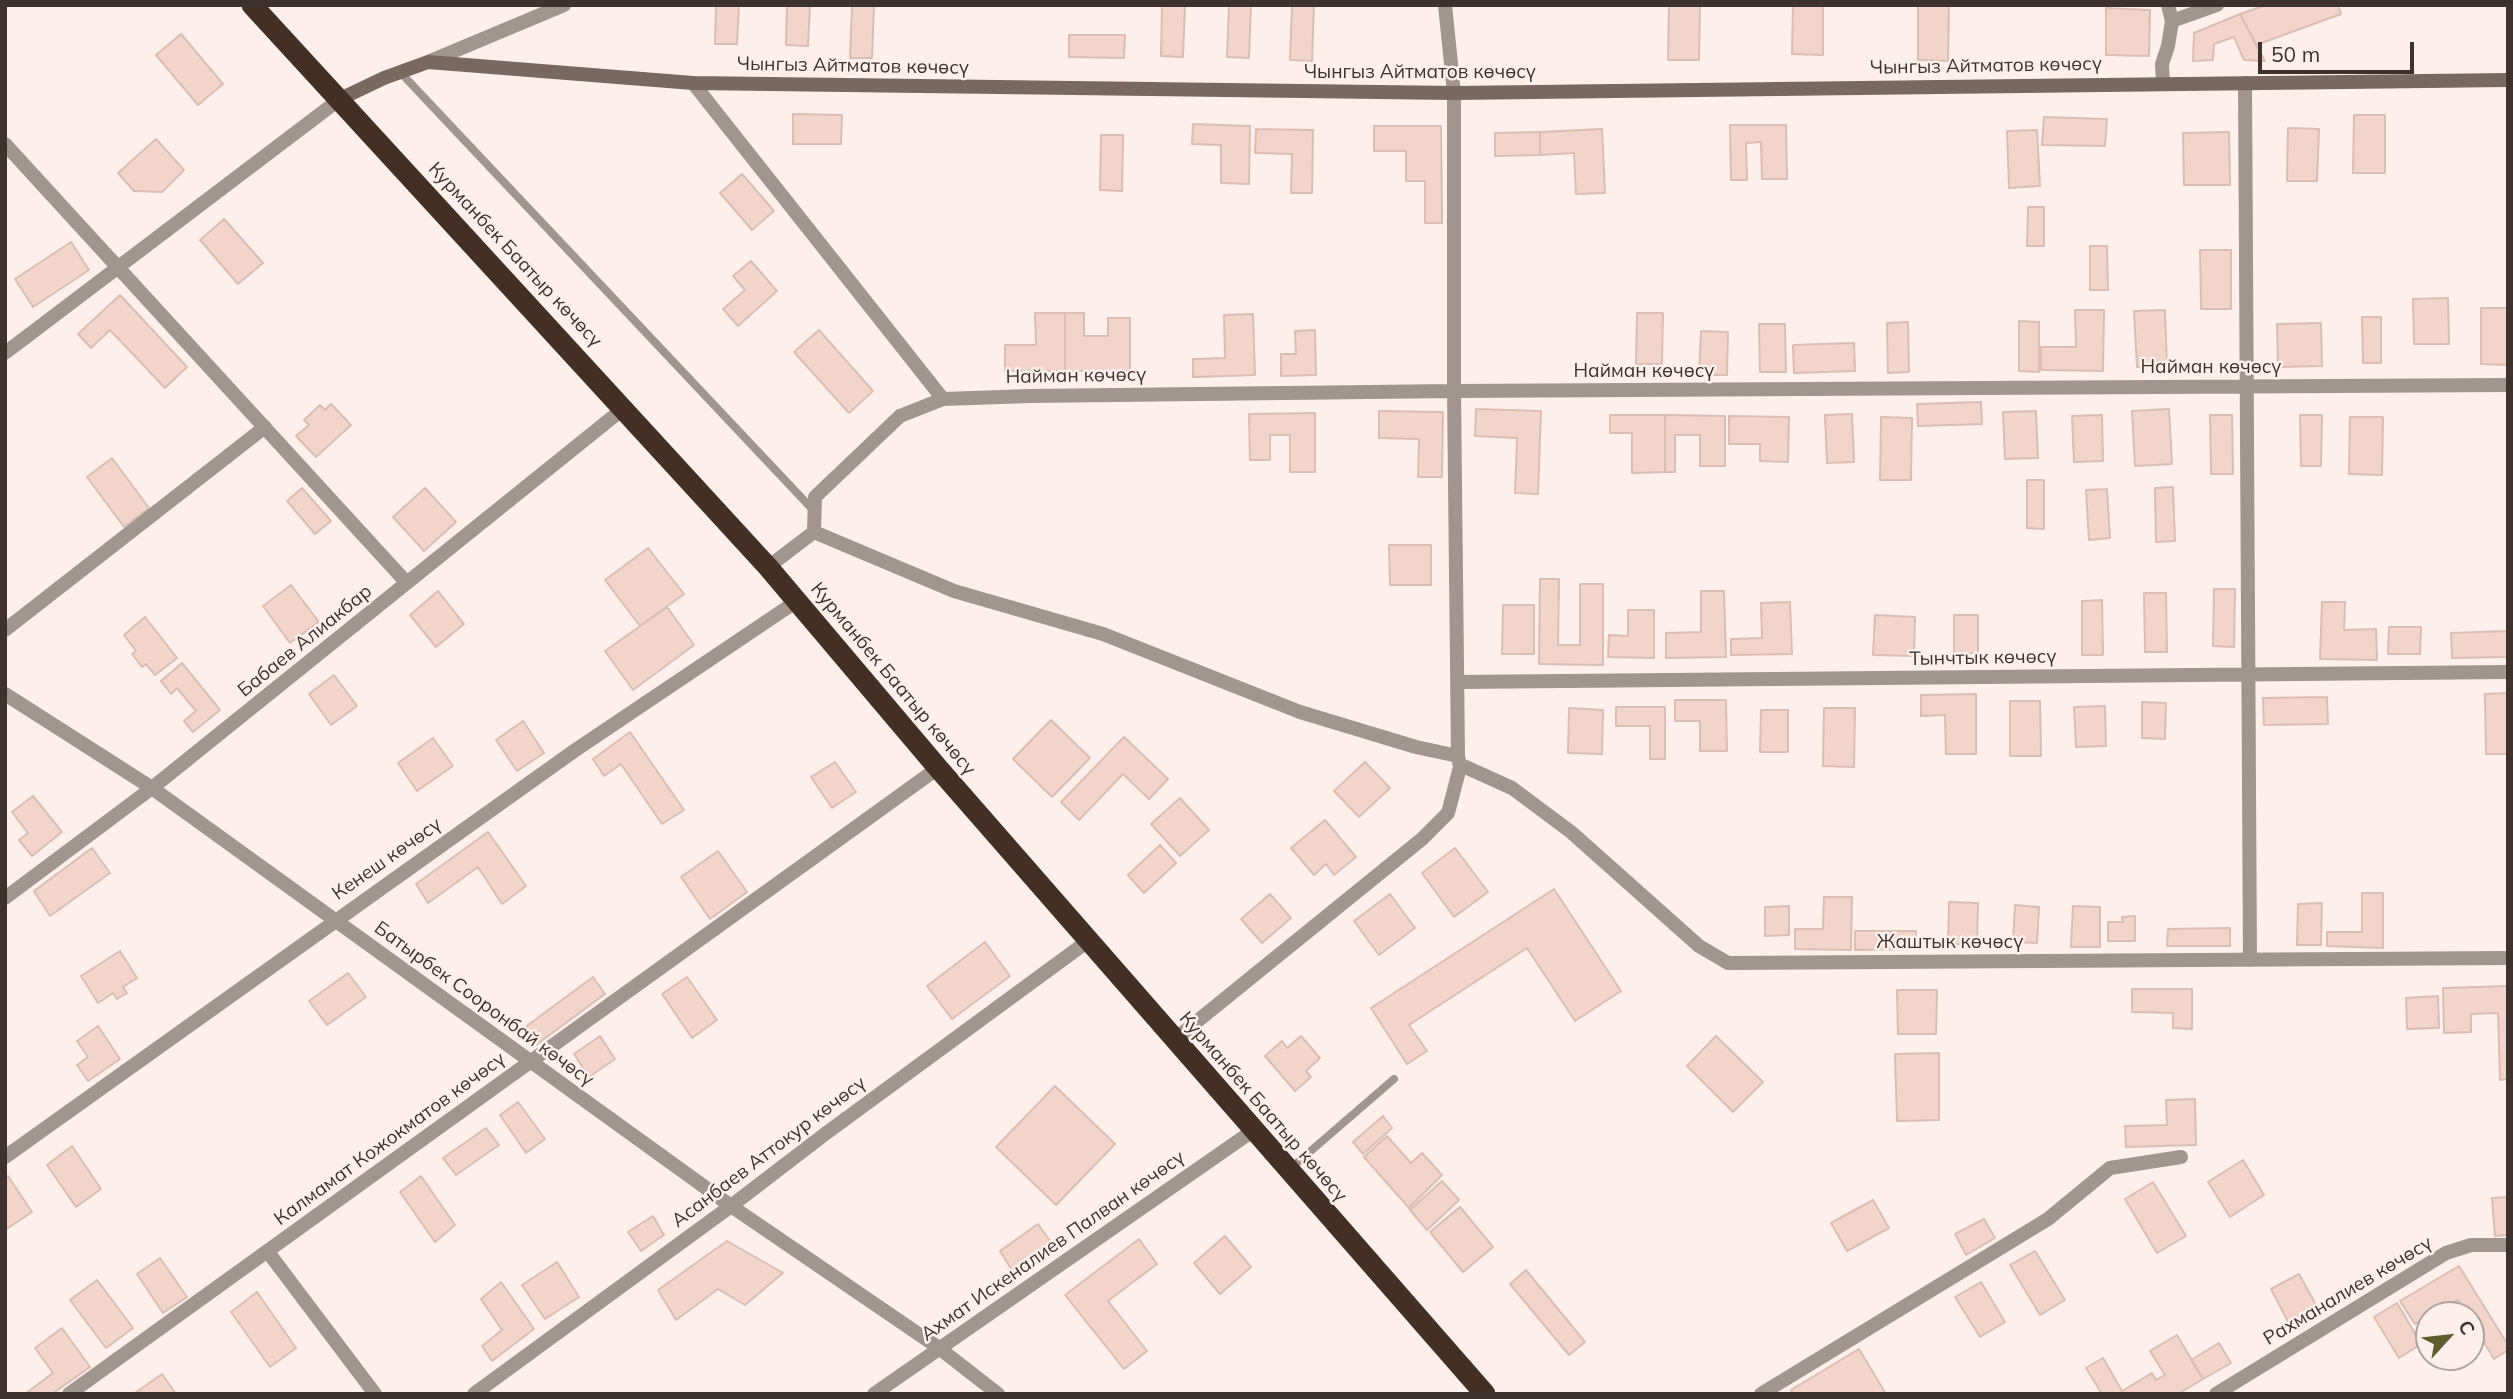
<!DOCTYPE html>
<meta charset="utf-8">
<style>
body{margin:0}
#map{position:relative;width:2513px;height:1399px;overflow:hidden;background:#fdf0ec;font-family:Mulish,sans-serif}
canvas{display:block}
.frame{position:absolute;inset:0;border:7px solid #3d322e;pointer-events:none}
.north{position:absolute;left:2415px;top:1301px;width:70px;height:70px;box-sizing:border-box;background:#fdf0ec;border:2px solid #b0a4a0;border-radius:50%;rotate:63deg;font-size:19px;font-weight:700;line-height:28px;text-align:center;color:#3d322e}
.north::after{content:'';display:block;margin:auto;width:24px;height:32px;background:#5c5e2b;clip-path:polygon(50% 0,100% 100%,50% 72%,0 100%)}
.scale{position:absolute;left:2258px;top:42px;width:156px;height:32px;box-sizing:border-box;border:4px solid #3d322e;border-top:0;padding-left:9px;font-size:21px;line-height:24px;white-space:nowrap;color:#3d322e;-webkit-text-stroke:5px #fdf0ec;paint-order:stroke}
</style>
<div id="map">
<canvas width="2513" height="1399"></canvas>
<div class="frame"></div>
<div class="north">С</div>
<div class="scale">50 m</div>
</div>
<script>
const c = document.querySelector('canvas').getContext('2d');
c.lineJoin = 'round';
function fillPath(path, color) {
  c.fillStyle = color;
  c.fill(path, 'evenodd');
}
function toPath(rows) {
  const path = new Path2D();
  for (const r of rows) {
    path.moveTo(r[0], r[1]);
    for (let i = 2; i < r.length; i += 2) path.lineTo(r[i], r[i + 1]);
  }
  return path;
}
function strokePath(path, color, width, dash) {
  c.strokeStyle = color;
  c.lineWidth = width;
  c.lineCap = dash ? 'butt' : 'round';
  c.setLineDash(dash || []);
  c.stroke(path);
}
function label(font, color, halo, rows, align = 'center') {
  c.font = font + ' Mulish,sans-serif';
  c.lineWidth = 5;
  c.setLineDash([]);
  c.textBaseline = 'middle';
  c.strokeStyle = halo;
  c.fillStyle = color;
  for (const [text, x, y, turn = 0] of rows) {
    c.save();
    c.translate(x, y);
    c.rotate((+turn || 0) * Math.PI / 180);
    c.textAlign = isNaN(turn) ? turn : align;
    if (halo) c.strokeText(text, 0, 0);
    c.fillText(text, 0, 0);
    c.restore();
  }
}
const building = toPath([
 [716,5,739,5,737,44,715,44,716,5],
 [787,5,810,5,808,46,786,45,787,5],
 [852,5,874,5,872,58,850,58,852,5],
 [1162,5,1185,5,1183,57,1161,56,1162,5],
 [1229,5,1251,5,1249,58,1227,57,1229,5],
 [1292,5,1314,5,1312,61,1290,60,1292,5],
 [1669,5,1700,5,1699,60,1668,60,1669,5],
 [1793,5,1823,5,1823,55,1792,54,1793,5],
 [1918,5,1949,5,1948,61,1918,60,1918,5],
 [2266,5,2338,5,2341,14,2256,45,2240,14,2266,5],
 [2106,8,2150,10,2149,56,2106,55,2106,8],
 [2240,14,2265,61,2244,60,2234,37,2214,44,2213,60,2193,61,2194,33,2240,14],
 [181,34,223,84,198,105,156,55,181,34],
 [1069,35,1125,35,1124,58,1069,57,1069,35],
 [793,114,842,115,841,144,793,144,793,114],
 [2354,115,2385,115,2385,173,2353,173,2354,115],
 [2044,117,2107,119,2105,146,2042,145,2044,117],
 [1193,124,1250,126,1249,184,1221,183,1221,145,1192,144,1193,124],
 [1730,125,1786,125,1787,179,1762,179,1761,142,1746,143,1747,180,1731,180,1730,125],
 [1374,126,1441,126,1442,223,1425,223,1425,181,1406,181,1406,151,1374,151,1374,126],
 [2288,128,2319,129,2317,181,2287,181,2288,128],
 [1256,129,1313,130,1312,193,1291,193,1292,154,1255,153,1256,129],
 [1602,129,1605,193,1576,194,1574,153,1540,155,1540,132,1602,129],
 [2037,130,2040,186,2009,188,2007,131,2037,130],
 [1540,132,1540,155,1495,156,1495,133,1540,132],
 [2229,132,2230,185,2184,185,2183,133,2229,132],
 [1101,135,1123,135,1122,191,1100,190,1101,135],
 [156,139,184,170,162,192,134,191,118,173,156,139],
 [742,174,774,211,752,230,720,193,742,174],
 [2028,207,2044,207,2044,246,2027,246,2028,207],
 [224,219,263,263,238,284,200,240,224,219],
 [71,242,89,270,33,307,15,279,71,242],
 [2090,246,2107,246,2108,290,2090,290,2090,246],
 [2200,250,2231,250,2231,309,2201,309,2200,250],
 [751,261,777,291,738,326,723,309,745,290,733,276,751,261],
 [120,295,187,367,165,388,110,330,91,348,78,334,120,295],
 [2448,298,2449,344,2414,344,2413,299,2448,298],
 [2481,308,2508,308,2508,365,2481,364,2481,308],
 [2075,310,2104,310,2103,371,2041,370,2041,347,2076,347,2075,310],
 [2165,310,2167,366,2137,367,2134,311,2165,310],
 [1035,313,1065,313,1065,371,1005,371,1005,345,1036,345,1035,313],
 [1065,313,1084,313,1084,336,1108,336,1108,318,1130,318,1130,371,1065,371,1065,313],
 [1637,313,1663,313,1662,364,1636,364,1637,313],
 [1253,314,1255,375,1193,377,1193,359,1225,358,1224,315,1253,314],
 [2362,317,2381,317,2381,363,2363,363,2362,317],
 [2019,321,2039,322,2039,372,2019,371,2019,321],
 [1908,322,1909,372,1888,373,1887,323,1908,322],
 [2321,323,2322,366,2278,367,2277,324,2321,323],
 [1759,324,1785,324,1786,372,1760,372,1759,324],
 [819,330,873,391,849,413,794,352,819,330],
 [1315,330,1316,375,1281,376,1281,354,1296,354,1295,331,1315,330],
 [1701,331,1728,332,1727,375,1699,375,1701,331],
 [1854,343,1855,371,1794,373,1793,345,1854,343],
 [1981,402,1982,424,1918,426,1917,404,1981,402],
 [331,404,351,425,316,457,296,436,309,425,304,420,320,405,325,410,331,404],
 [1476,409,1541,411,1538,494,1515,493,1517,438,1475,436,1476,409],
 [2169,409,2172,464,2135,466,2132,411,2169,409],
 [1379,411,1443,412,1442,477,1418,477,1419,439,1379,438,1379,411],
 [2036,411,2038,458,2005,459,2003,412,2036,411],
 [1315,413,1315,472,1290,472,1290,435,1270,435,1270,460,1250,460,1249,414,1315,413],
 [1852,414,1854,462,1827,463,1825,415,1852,414],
 [1610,415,1665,415,1665,472,1632,473,1632,433,1610,433,1610,415],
 [1665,415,1725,416,1725,466,1700,466,1700,435,1675,435,1675,472,1665,472,1665,415],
 [2102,415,2103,461,2074,462,2072,416,2102,415],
 [2210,415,2232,415,2233,474,2211,474,2210,415],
 [2300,415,2322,415,2321,466,2301,466,2300,415],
 [1729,416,1789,417,1788,462,1760,461,1760,444,1729,444,1729,416],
 [1881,417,1912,418,1911,480,1880,480,1881,417],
 [2350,417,2383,417,2382,475,2349,474,2350,417],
 [112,458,149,508,124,527,87,477,112,458],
 [2027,480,2044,480,2044,529,2027,528,2027,480],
 [2173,487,2175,541,2156,542,2155,488,2173,487],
 [302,488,331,521,315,534,287,501,302,488],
 [425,488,456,522,424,551,393,517,425,488],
 [2107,489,2110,538,2089,540,2086,490,2107,489],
 [1389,545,1431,545,1431,585,1390,585,1389,545],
 [648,548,684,594,640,626,605,580,648,548],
 [1540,579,1559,579,1558,645,1580,645,1580,584,1603,584,1603,665,1539,664,1540,579],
 [291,585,319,622,290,643,263,606,291,585],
 [2214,589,2235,589,2234,647,2213,646,2214,589],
 [438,591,464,624,436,647,410,615,438,591],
 [1701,591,1724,591,1726,657,1666,658,1666,633,1701,632,1701,591],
 [2144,593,2166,593,2167,652,2145,652,2144,593],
 [2102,600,2103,655,2082,655,2082,601,2102,600],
 [1790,602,1792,654,1731,655,1731,639,1762,638,1761,603,1790,602],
 [2322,602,2345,602,2344,630,2376,629,2377,660,2320,659,2322,602],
 [1503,605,1534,605,1534,654,1502,654,1503,605],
 [667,607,694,645,633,690,605,651,667,607],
 [1628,610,1654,610,1654,658,1608,657,1609,635,1628,636,1628,610],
 [1875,615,1915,617,1914,656,1873,655,1875,615],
 [1954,615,1978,615,1978,653,1954,653,1954,615],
 [145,617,177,658,155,675,146,664,142,667,132,654,136,651,124,635,145,617],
 [2389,627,2421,627,2420,654,2388,654,2389,627],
 [2508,631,2508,657,2452,658,2451,633,2508,631],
 [182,663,220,710,193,732,184,721,196,711,177,688,171,694,161,681,182,663],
 [334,675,357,706,331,725,309,694,334,675],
 [2508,693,2508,754,2486,754,2485,694,2508,693],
 [1976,694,1976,754,1946,754,1945,715,1921,716,1921,695,1976,694],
 [2327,697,2328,724,2264,725,2263,698,2327,697],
 [1675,700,1726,700,1727,751,1700,751,1700,721,1675,721,1675,700],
 [2010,701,2040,701,2041,756,2010,756,2010,701],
 [2142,702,2166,703,2165,739,2142,738,2142,702],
 [2105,706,2106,746,2076,747,2074,707,2105,706],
 [1616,707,1665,707,1665,759,1650,759,1650,726,1616,726,1616,707],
 [1569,708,1603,710,1602,754,1568,753,1569,708],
 [1824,708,1855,708,1854,767,1823,766,1824,708],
 [1761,710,1788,710,1788,752,1760,752,1761,710],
 [1051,720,1090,758,1052,797,1013,759,1051,720],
 [523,721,544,753,517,771,496,740,523,721],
 [630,732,684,810,662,824,621,764,604,776,593,759,630,732],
 [1124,737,1168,779,1149,799,1123,774,1079,820,1061,802,1124,737],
 [433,738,453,766,417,791,398,763,433,738],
 [835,762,856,792,832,808,811,777,835,762],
 [1365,762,1390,788,1359,817,1334,791,1365,762],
 [33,796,62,832,32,856,19,840,28,833,12,812,33,796],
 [1180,798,1209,830,1180,856,1151,824,1180,798],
 [1325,820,1356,857,1334,875,1326,864,1314,875,1291,848,1325,820],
 [488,832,526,886,502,904,478,867,428,903,416,884,488,832],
 [1160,845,1176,863,1144,893,1128,875,1160,845],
 [92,848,110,873,50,916,34,891,92,848],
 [1455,848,1488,892,1454,917,1422,873,1455,848],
 [718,851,747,892,710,919,681,877,718,851],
 [1554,889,1621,991,1575,1021,1527,948,1409,1025,1427,1051,1407,1064,1371,1008,1554,889],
 [2362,893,2383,893,2383,948,2327,946,2327,932,2362,932,2362,893],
 [1270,894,1291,918,1262,943,1241,919,1270,894],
 [1390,894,1415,928,1379,955,1354,921,1390,894],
 [1824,897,1852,897,1851,950,1795,949,1795,929,1823,929,1824,897],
 [1949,902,1978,903,1977,945,1948,944,1949,902],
 [2322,903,2321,945,2297,945,2298,904,2322,903],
 [2015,905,2039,907,2037,943,2013,942,2015,905],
 [1789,906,1789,935,1765,936,1765,907,1789,906],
 [2073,906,2100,907,2100,947,2071,947,2073,906],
 [2135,916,2135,941,2108,941,2108,922,2123,922,2122,917,2135,916],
 [2230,928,2230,946,2167,946,2168,929,2230,928],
 [1855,931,1916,931,1916,949,1855,950,1855,931],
 [985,942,1010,976,952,1019,927,986,985,942],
 [120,951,137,978,123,987,127,993,117,999,113,993,98,1003,81,976,120,951],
 [348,973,366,997,327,1025,309,1001,348,973],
 [593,977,605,994,536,1045,524,1028,593,977],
 [687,977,717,1020,692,1038,662,994,687,977],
 [2508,986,2508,1079,2500,1080,2498,1013,2471,1014,2471,1032,2444,1033,2443,988,2508,986],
 [2132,989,2192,989,2192,1029,2173,1028,2173,1013,2132,1012,2132,989],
 [1897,990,1937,990,1936,1034,1898,1034,1897,990],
 [2438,996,2439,1028,2407,1029,2406,998,2438,996],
 [98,1026,120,1059,88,1081,77,1065,88,1057,77,1041,98,1026],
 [600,1036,615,1059,589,1077,574,1054,600,1036],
 [1301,1036,1320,1058,1306,1071,1311,1077,1295,1091,1265,1056,1282,1041,1287,1048,1301,1036],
 [1716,1036,1763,1082,1733,1112,1687,1066,1716,1036],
 [1939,1053,1939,1120,1897,1121,1895,1054,1939,1053],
 [1055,1086,1115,1144,1056,1205,996,1147,1055,1086],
 [2195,1099,2196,1145,2126,1147,2125,1126,2167,1125,2166,1100,2195,1099],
 [518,1102,545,1139,526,1153,500,1115,518,1102],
 [1383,1116,1392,1128,1363,1154,1353,1142,1383,1116],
 [486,1128,499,1145,456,1175,443,1158,486,1128],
 [1387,1136,1411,1163,1422,1153,1442,1175,1409,1208,1364,1157,1387,1136],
 [72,1146,101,1189,76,1207,47,1165,72,1146],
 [2243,1160,2264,1195,2230,1217,2208,1182,2243,1160],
 [8,1176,32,1212,5,1230,5,1178,8,1176],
 [421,1176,455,1225,435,1242,400,1192,421,1176],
 [1442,1181,1459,1200,1427,1230,1410,1210,1442,1181],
 [2153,1182,2186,1236,2157,1253,2125,1199,2153,1182],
 [2508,1197,2508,1235,2495,1236,2492,1198,2508,1197],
 [1873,1200,1889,1228,1847,1251,1831,1223,1873,1200],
 [1460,1207,1493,1247,1463,1272,1430,1232,1460,1207],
 [653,1216,664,1235,641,1251,628,1232,653,1216],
 [1984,1219,1995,1238,1966,1255,1955,1234,1984,1219],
 [1038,1224,1055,1248,1015,1275,1000,1251,1038,1224],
 [1225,1236,1251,1267,1220,1294,1194,1263,1225,1236],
 [1139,1239,1157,1264,1108,1301,1147,1351,1124,1369,1065,1295,1139,1239],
 [727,1241,783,1273,745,1305,718,1289,676,1320,658,1290,727,1241],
 [2035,1251,2065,1300,2040,1315,2010,1265,2035,1251],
 [160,1258,187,1297,163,1313,137,1274,160,1258],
 [557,1262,579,1297,545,1319,522,1285,557,1262],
 [2459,1266,2508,1345,2508,1350,2494,1359,2471,1321,2471,1315,2467,1315,2458,1300,2415,1324,2400,1301,2459,1266],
 [1526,1270,1585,1342,1569,1355,1510,1284,1526,1270],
 [2299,1274,2321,1314,2292,1329,2271,1289,2299,1274],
 [97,1280,133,1328,106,1348,70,1300,97,1280],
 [501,1282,534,1329,492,1361,482,1346,502,1330,481,1299,501,1282],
 [1981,1282,2005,1322,1980,1337,1955,1297,1981,1282],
 [257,1292,296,1348,270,1367,231,1312,257,1292],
 [2397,1303,2421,1344,2399,1358,2374,1317,2397,1303],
 [62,1328,90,1367,52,1394,25,1394,53,1373,35,1348,62,1328],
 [2177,1335,2203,1379,2178,1394,2124,1394,2122,1391,2152,1373,2156,1380,2165,1375,2150,1351,2177,1335],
 [2219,1343,2231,1363,2203,1379,2191,1360,2219,1343],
 [1859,1349,1886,1394,1793,1394,1791,1390,1859,1349],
 [2103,1358,2122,1391,2124,1394,2102,1394,2086,1368,2103,1358],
 [162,1374,176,1394,136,1394,135,1393,162,1374]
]);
const lane = toPath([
 [400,72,815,512],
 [1291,1168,1394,1079]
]);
const street = toPath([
 [2172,21,2217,5],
 [428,62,564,5],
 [693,83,943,399],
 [2163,83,2162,64,2168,46,2172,21,2168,5],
 [2245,83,2250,960],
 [5,144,407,583],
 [5,353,340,99],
 [814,532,954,591,1103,634,1300,712,1416,747,1458,756],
 [768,567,814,532,815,497,900,416,943,399,1030,396,1454,391,2508,385],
 [5,630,265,427],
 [1459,682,2508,672],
 [5,694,152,788,731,1206,939,1348,998,1394],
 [1461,765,1512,788,1571,832,1699,946,1728,963,2508,958],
 [5,898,152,788,624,408],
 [1174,1040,1422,839,1448,813,1460,767,1458,756,1454,391,1454,93,1445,5],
 [5,1157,574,751,797,601],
 [268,1252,375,1394],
 [69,1394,938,768],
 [474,1394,731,1206,825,1134,1088,941],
 [874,1394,1254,1130],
 [1761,1394,2048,1219,2110,1168,2181,1157],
 [2216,1394,2446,1253,2471,1245,2508,1245]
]);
const secondary = toPath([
 [340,99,384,78,428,62,693,83,1454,93,2508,80]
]);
const highway = toPath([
 [252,5,768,567,938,768,1485,1394]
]);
const streetNames = [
 ["Чынгыз Айтматов көчөсү",853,66,1],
 ["Чынгыз Айтматов көчөсү",1986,66,-1],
 ["Чынгыз Айтматов көчөсү",1420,72],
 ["Курманбек Баатыр көчөсү",515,255,47],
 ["Найман көчөсү",2211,367],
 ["Найман көчөсү",1644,371],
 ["Найман көчөсү",1076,376,-1],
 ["Бабаев Алиакбар",305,641,-39],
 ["Тынчтык көчөсү",1983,658,-1],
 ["Курманбек Баатыр көчөсү",893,679,50],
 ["Кенеш көчөсү",387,859,-35],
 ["Жаштык көчөсү",1950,942],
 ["Батырбек Сооронбай көчөсү",484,1004,36],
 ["Курманбек Баатыр көчөсү",1263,1107,49],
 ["Калмамат Кожокматов көчөсү",390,1139,-36],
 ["Асанбаев Аттокур көчөсү",769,1152,-37],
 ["Ахмат Искеналиев Палван көчөсү",1053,1246,-35],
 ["Рахманалиев көчөсү",2348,1291,-31]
];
fillPath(building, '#f2d4ca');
strokePath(building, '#dabdb3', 2);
strokePath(lane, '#a0958f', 8);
strokePath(street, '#a0958f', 14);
strokePath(secondary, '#786860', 14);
strokePath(highway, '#442f24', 21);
label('19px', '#3d322e', '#fdf0ec', streetNames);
</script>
